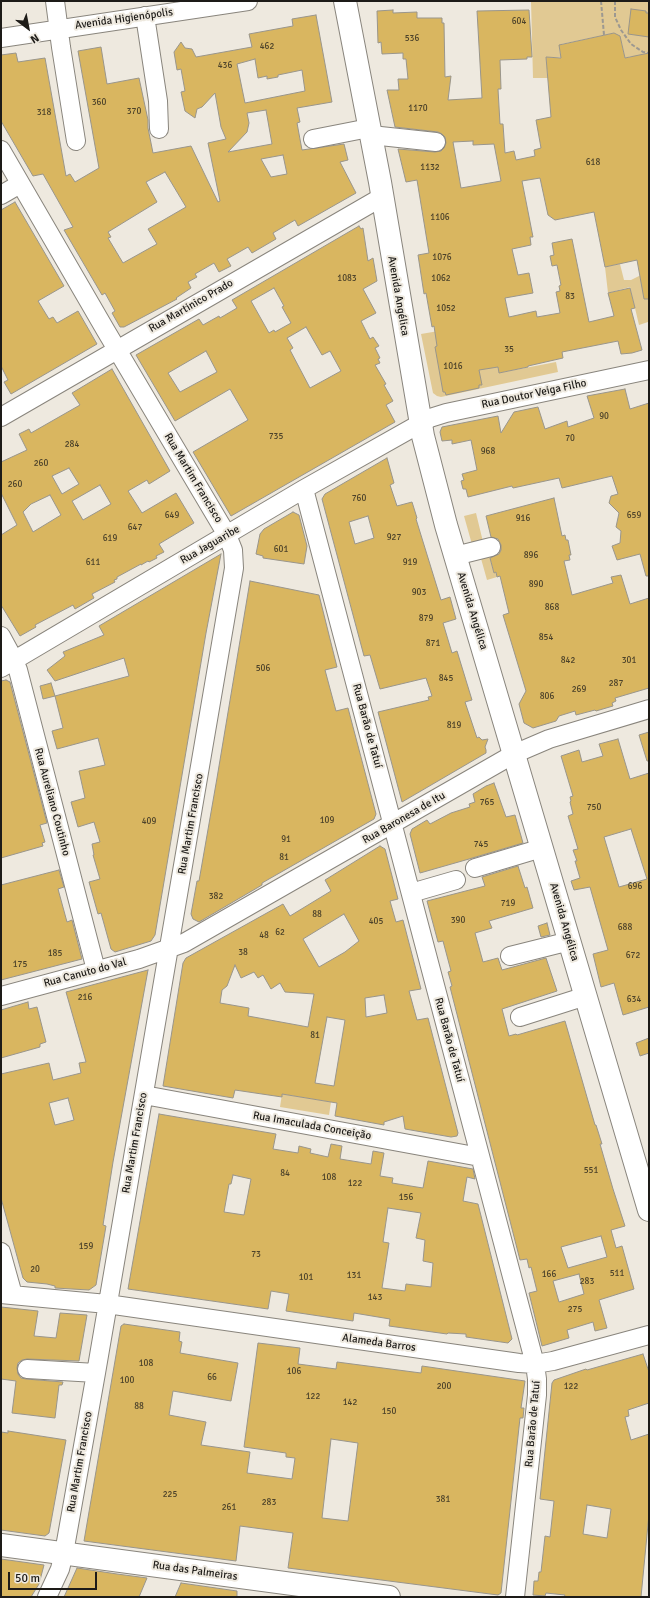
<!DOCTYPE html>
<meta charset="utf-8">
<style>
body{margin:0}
#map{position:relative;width:650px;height:1598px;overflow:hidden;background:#eee9df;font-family:Signika,sans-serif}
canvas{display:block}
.frame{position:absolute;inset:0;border:2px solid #1d1b18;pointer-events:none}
.north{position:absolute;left:8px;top:8px;width:40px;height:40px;-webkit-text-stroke:3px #eee9df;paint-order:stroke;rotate:148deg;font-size:11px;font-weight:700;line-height:16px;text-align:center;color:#1d1b18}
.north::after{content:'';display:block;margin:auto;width:14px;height:18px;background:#1d1b18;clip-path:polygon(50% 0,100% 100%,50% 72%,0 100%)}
.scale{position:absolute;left:8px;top:1572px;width:89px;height:18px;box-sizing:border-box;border:2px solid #1d1b18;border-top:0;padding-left:5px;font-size:12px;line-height:14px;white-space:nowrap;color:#1d1b18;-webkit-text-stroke:3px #eee9df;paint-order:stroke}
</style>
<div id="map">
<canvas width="650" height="1598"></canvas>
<div class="frame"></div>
<div class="north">N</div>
<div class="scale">50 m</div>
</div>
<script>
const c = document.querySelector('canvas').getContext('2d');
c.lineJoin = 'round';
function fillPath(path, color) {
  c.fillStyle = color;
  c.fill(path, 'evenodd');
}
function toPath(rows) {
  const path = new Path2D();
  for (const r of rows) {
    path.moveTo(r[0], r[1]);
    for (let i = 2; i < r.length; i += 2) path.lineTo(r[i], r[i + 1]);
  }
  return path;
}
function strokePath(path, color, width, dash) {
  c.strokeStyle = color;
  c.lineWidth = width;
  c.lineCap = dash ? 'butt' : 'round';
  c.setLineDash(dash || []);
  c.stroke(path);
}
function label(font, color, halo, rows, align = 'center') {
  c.font = font + ' Signika,sans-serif';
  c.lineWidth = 4;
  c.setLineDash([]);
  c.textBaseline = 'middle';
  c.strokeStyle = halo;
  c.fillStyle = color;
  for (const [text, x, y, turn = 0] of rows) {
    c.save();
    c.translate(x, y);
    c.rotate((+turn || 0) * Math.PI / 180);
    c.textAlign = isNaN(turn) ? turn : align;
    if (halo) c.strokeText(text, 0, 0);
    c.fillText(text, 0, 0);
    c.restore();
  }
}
const green = toPath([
 [531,1,649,1,649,61,634,64,632,56,625,58,622,44,614,33,562,44,559,48,561,57,546,57,548,78,533,78],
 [620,264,624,280,631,280,643,274,649,283,649,326,648,322,639,325,630,287,608,293,605,267],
 [462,327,486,333,494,368,498,367,499,373,556,362,558,372,441,397,437,396,433,393,421,334],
 [476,513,484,546,473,548,464,516],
 [491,552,493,558,490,558,494,573,496,572,497,577,487,580,480,555],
 [282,1094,331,1102,329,1115,280,1107]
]);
const building = toPath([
 [631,9,646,11,646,13,649,13,649,37,628,34,631,9],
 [393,10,393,13,417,12,417,18,442,18,442,23,444,23,445,77,451,76,448,100,482,98,477,11,529,10,532,57,527,57,527,59,500,60,501,89,498,89,500,124,503,124,505,153,514,151,516,160,535,156,534,150,541,148,536,120,551,117,546,57,561,58,559,45,614,33,620,36,625,58,649,53,649,299,644,299,637,260,605,267,594,212,555,220,548,215,540,178,522,181,533,237,530,237,531,245,512,249,518,275,529,273,533,293,505,298,509,317,536,311,537,317,560,313,556,292,560,291,559,286,561,285,557,265,552,266,550,256,554,255,552,243,572,239,589,322,614,316,608,293,630,288,635,308,631,309,642,350,632,353,621,354,618,341,562,352,563,358,528,366,528,367,499,373,498,367,479,370,482,385,479,385,479,388,446,395,445,392,443,392,435,347,437,346,434,326,432,327,426,293,424,294,418,255,429,253,417,180,406,182,398,149,435,152,441,151,444,148,446,143,445,137,442,134,438,132,395,127,387,90,399,90,398,79,408,79,406,59,403,59,403,53,382,54,381,42,378,43,377,11,393,10],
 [473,141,473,145,494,144,501,181,461,188,453,142,473,141],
 [316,15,332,102,297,108,300,122,297,123,302,150,344,144,348,160,340,162,356,193,298,226,295,220,273,233,276,239,252,253,248,247,227,259,231,266,219,272,214,263,195,274,197,277,188,282,191,288,176,298,177,299,124,327,120,327,112,313,115,311,105,293,102,295,64,230,73,227,43,174,33,176,1,121,1,55,16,53,18,62,45,58,66,176,70,174,75,182,99,168,78,51,101,47,107,84,139,78,148,120,148,128,153,153,191,146,218,202,220,201,208,143,226,139,221,127,215,93,202,107,197,109,195,118,185,111,181,92,185,91,181,69,177,70,174,52,181,42,185,48,192,49,196,57,252,47,249,34,293,26,292,19,316,15],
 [255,59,258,78,267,76,267,79,278,77,278,75,302,70,305,91,245,103,237,64,255,59],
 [266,110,272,144,228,152,247,132,249,123,247,113,266,110],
 [283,155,287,174,271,177,261,159,283,155],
 [165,172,186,207,148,229,157,244,123,263,108,238,111,237,108,232,157,202,146,182,165,172],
 [15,202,64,286,38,301,49,319,53,317,57,323,78,311,97,344,11,394,4,382,8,380,1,366,1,210,15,202],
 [359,226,361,229,363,228,368,261,373,258,377,281,363,289,376,313,361,321,370,339,373,337,379,346,375,348,380,358,378,359,380,363,375,365,386,384,384,385,393,401,386,405,395,422,231,516,193,452,248,420,230,389,175,421,136,355,199,319,203,325,219,316,220,318,237,308,232,300,359,226],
 [274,288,284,306,282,307,291,323,275,332,274,330,269,333,251,301,274,288],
 [306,327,322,355,330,351,341,371,310,388,290,350,293,348,287,338,306,327],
 [206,351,217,372,180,392,168,373,206,351],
 [112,369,170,471,149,484,147,480,128,491,142,513,176,493,194,523,159,544,164,552,156,556,157,558,149,562,148,561,141,565,141,564,117,577,117,579,114,580,115,582,92,594,94,598,75,609,73,605,35,625,36,627,20,636,1,605,1,535,17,525,1,493,1,462,27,450,19,434,29,429,31,433,80,405,72,393,112,369],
 [69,468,79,484,62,494,52,476,69,468],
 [100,485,111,504,83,520,72,501,100,485],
 [50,495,61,515,33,532,23,512,31,504,50,495],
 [625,389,630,409,649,403,649,576,646,576,640,554,617,560,612,546,620,543,621,531,616,527,619,513,609,503,611,496,618,494,612,476,562,488,559,478,513,488,512,486,468,497,466,489,463,489,461,481,464,480,462,474,477,470,471,440,452,444,452,440,442,441,440,432,442,427,498,416,501,433,514,412,538,407,545,429,567,421,568,427,594,418,587,396,625,389],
 [387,458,394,483,390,485,397,506,412,502,417,518,416,519,441,600,450,597,456,619,443,623,452,653,457,651,472,700,465,702,477,738,479,737,482,740,488,739,485,747,486,750,486,753,402,802,378,712,429,700,428,697,432,696,426,678,380,689,370,655,364,656,322,499,325,494,387,458],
 [368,516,374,538,355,544,349,522,368,516],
 [554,498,562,536,565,535,566,540,568,540,571,555,569,555,570,560,564,561,572,595,613,583,611,577,621,575,630,604,649,598,649,688,615,698,616,701,612,703,613,706,596,711,595,710,576,715,575,711,559,716,556,721,533,728,524,723,519,704,526,691,503,615,509,613,500,576,497,577,496,572,494,573,490,558,499,554,501,550,501,545,498,539,491,537,486,516,554,498],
 [293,512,299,515,307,546,304,564,263,558,263,556,256,554,260,534,264,529,293,512],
 [221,554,206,633,155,935,151,941,115,952,111,949,101,913,98,914,89,882,100,879,93,855,94,855,92,844,100,842,94,822,78,827,71,802,85,798,79,771,105,765,98,738,57,749,52,731,63,728,55,696,129,676,124,658,55,681,47,670,65,656,63,652,104,635,99,626,221,554],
 [250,581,319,595,337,667,325,670,336,711,348,708,376,814,374,819,262,883,262,885,199,922,193,919,191,914,197,881,199,881,217,778,250,581],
 [6,680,10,682,47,823,40,825,45,842,42,843,43,846,1,858,1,681,6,680],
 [51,683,55,696,43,699,40,686,51,683],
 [649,732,649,761,647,761,639,735,649,732],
 [618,739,630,779,649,773,649,1007,623,1015,614,983,601,987,593,954,608,950,590,887,574,890,571,881,580,878,575,861,577,861,573,850,578,849,568,816,573,814,570,802,571,801,570,797,573,796,561,756,579,750,582,762,603,756,599,744,618,739],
 [631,829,647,879,619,887,604,837,631,829],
 [494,783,506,817,515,815,523,843,469,859,420,873,410,834,412,829,427,820,430,824,451,813,470,807,469,804,475,802,473,794,486,786,494,783],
 [380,846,385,849,398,899,390,901,396,922,403,920,421,989,409,991,417,1020,428,1018,458,1133,457,1136,451,1137,405,1129,403,1116,384,1122,384,1125,335,1116,337,1103,282,1094,282,1097,235,1090,233,1098,163,1086,183,963,186,958,283,904,290,916,331,891,325,880,380,846],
 [344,914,359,941,345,952,319,967,303,939,344,914],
 [235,965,241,978,254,972,258,978,263,975,271,989,280,983,285,992,314,994,308,1027,248,1016,249,1008,220,1003,222,990,227,986,235,965],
 [384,995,387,1013,366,1017,365,998,384,995],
 [327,1017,345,1020,334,1086,315,1083,327,1017],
 [518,866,525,888,527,887,533,908,489,921,492,928,475,933,483,962,498,958,502,970,546,958,557,991,502,1009,509,1036,516,1034,517,1035,565,1021,595,1125,596,1125,602,1144,600,1144,613,1189,625,1226,611,1230,616,1248,622,1246,634,1289,599,1300,607,1328,595,1331,593,1322,567,1330,569,1338,542,1346,529,1293,537,1291,531,1267,529,1268,527,1259,520,1260,450,987,452,986,448,972,451,971,443,941,438,942,427,901,485,886,482,877,518,866],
 [601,1236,607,1257,568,1268,561,1247,601,1236],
 [579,1274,584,1294,559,1302,553,1281,579,1274],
 [59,870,64,887,58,889,67,922,72,920,82,959,1,980,1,885,59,870],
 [547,923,550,935,541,937,538,926,547,923],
 [148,970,113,1162,103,1225,106,1226,96,1285,89,1290,55,1288,55,1286,47,1284,27,1282,23,1278,1,1198,1,1074,49,1063,53,1080,81,1073,79,1063,86,1062,66,992,148,970],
 [68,1098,74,1120,55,1125,49,1103,68,1098],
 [28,1002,29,1009,37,1007,46,1042,40,1044,40,1047,1,1058,1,1010,28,1002],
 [649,1038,649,1053,640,1056,636,1043,649,1038],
 [159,1114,276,1134,273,1149,298,1153,299,1146,311,1149,310,1153,328,1157,331,1144,342,1146,340,1159,371,1164,373,1151,384,1153,380,1176,393,1178,392,1183,423,1188,428,1161,473,1169,475,1179,467,1177,463,1201,478,1204,512,1339,508,1343,466,1337,466,1334,448,1333,447,1334,389,1326,390,1319,354,1313,353,1321,286,1311,289,1294,271,1291,268,1309,128,1289,159,1114],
 [233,1175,251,1179,244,1215,224,1212,229,1184,231,1184,233,1175],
 [388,1208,421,1213,416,1238,425,1240,423,1261,433,1263,431,1287,406,1284,405,1291,382,1288,389,1243,383,1242,388,1208],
 [1,1307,38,1311,34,1336,56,1338,60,1313,87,1315,79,1361,27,1359,22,1360,18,1363,17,1368,18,1374,21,1378,26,1379,63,1382,62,1385,59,1385,55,1418,12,1413,16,1381,1,1379,1,1307],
 [124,1324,180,1332,179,1341,182,1342,180,1353,238,1363,231,1401,173,1391,169,1415,206,1422,201,1445,250,1452,247,1473,292,1479,295,1458,286,1457,286,1453,244,1447,258,1343,300,1348,298,1364,336,1369,337,1362,421,1373,422,1366,525,1381,521,1408,524,1408,523,1418,520,1418,501,1593,498,1595,288,1568,293,1533,240,1526,236,1561,84,1541,121,1326,124,1324],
 [331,1439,358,1443,348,1521,322,1518,331,1439],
 [643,1354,649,1372,649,1403,628,1410,629,1416,625,1417,631,1440,649,1434,649,1514,641,1597,564,1597,565,1595,546,1593,545,1596,533,1595,534,1581,538,1581,539,1572,541,1572,545,1536,550,1537,554,1501,540,1499,552,1383,554,1380,586,1369,587,1370,643,1354],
 [587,1505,611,1509,607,1538,583,1534,587,1505],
 [8,1431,66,1440,49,1533,45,1536,1,1530,1,1432,8,1433,8,1431],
 [1,1559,44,1565,39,1584,31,1597,1,1597,1,1559],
 [77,1568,117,1574,147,1578,139,1597,64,1597,77,1568],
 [181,1583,237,1591,237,1597,175,1597,181,1583]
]);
const path = toPath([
 [601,1,604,35],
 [615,1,615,17,621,30,631,44,643,52,649,53]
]);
const minor = toPath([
 [55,1,61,47,76,141],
 [145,16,158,101,159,129],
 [1,38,248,1],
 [371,135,436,142],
 [313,139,369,128],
 [1,150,106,331,227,535,233,550,234,568,96,1373,64,1553,60,1569,47,1597],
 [1,195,20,184],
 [1,417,382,197],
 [304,489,535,1364,537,1379,537,1395,515,1597],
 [455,556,491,547],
 [1,636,14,660,18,670,96,970],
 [1,668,304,489,430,418,446,413,649,370],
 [475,868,542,848],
 [411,893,456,880],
 [510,956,570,941],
 [1,996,139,959,184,943,514,754,549,739,649,709],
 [520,1017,586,996],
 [144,1095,480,1157],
 [1,1252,13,1295],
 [1,1294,107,1304,519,1363,535,1364,553,1361,649,1335],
 [27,1369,96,1373]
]);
const major = toPath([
 [345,1,380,182,423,436,446,525,649,1210],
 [1,1545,389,1597]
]);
const numberNames = [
 ["604",519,22],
 ["536",412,39],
 ["462",267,47],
 ["436",225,66],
 ["360",99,103],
 ["1170",418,109],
 ["370",134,112],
 ["318",44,113],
 ["618",593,163],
 ["1132",430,168],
 ["1106",440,218],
 ["1076",442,258],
 ["1083",347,279],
 ["1062",441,279],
 ["83",570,297],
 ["1052",446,309],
 ["35",509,350],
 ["1016",453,367],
 ["90",604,417],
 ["735",276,437],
 ["70",570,439],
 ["284",72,445],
 ["968",488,452],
 ["260",41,464],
 ["260",15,485],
 ["760",359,499],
 ["649",172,516],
 ["659",634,516],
 ["916",523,519],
 ["647",135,528],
 ["927",394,538],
 ["619",110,539],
 ["601",281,550],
 ["896",531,556],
 ["611",93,563],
 ["919",410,563],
 ["890",536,585],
 ["903",419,593],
 ["868",552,608],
 ["879",426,619],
 ["854",546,638],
 ["871",433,644],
 ["842",568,661],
 ["301",629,661],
 ["506",263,669],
 ["845",446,679],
 ["287",616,684],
 ["269",579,690],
 ["806",547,697],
 ["819",454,726],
 ["765",487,803],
 ["750",594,808],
 ["109",327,821],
 ["409",149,822],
 ["91",286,840],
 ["745",481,845],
 ["81",284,858],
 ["696",635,887],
 ["382",216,897],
 ["719",508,904],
 ["88",317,915],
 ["390",458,921],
 ["405",376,922],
 ["688",625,928],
 ["62",280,933],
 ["48",264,936],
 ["38",243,953],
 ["185",55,954],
 ["672",633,956],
 ["175",20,965],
 ["216",85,998],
 ["634",634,1000],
 ["81",315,1036],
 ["551",591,1171],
 ["84",285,1174],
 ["108",329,1178],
 ["122",355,1184],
 ["156",406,1198],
 ["159",86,1247],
 ["73",256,1255],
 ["20",35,1270],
 ["511",617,1274],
 ["166",549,1275],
 ["131",354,1276],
 ["101",306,1278],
 ["283",587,1282],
 ["143",375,1298],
 ["275",575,1310],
 ["108",146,1364],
 ["106",294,1372],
 ["66",212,1378],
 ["100",127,1381],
 ["200",444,1387],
 ["122",571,1387],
 ["122",313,1397],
 ["142",350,1403],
 ["88",139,1407],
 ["150",389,1412],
 ["225",170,1495],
 ["381",443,1500],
 ["283",269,1503],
 ["261",229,1508]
];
const streetNames = [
 ["Avenida Higienópolis",124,19,-8],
 ["Avenida Angélica",398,296,80],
 ["Rua Martinico Prado",191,306,-30],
 ["Rua Doutor Veiga Filho",534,394,-12],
 ["Rua Martim Francisco",193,478,59],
 ["Rua Jaguaribe",210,545,-30],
 ["Avenida Angélica",472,611,73],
 ["Rua Barão de Tatuí",367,726,75],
 ["Rua Aureliano Coutinho",52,802,75],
 ["Rua Baronesa de Itu",404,818,-30],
 ["Rua Martim Francisco",191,824,-80],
 ["Avenida Angélica",564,922,74],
 ["Rua Canuto do Val",85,973,-15],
 ["Rua Barão de Tatuí",449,1040,75],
 ["Rua Imaculada Conceição",312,1126,10],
 ["Rua Martim Francisco",135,1143,-80],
 ["Alameda Barros",379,1343,8],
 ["Rua Barão de Tatuí",533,1424,-85],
 ["Rua Martim Francisco",80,1462,-80],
 ["Rua das Palmeiras",195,1571,8]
];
fillPath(green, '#e1c993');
fillPath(building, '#d9b660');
strokePath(building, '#99958b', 1);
strokePath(minor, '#89857d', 20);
strokePath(major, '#89857d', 24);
strokePath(path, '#9c9891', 2, [4, 2]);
strokePath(minor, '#fff', 18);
strokePath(major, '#fff', 22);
label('9px', '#4c422a', null, numberNames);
label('11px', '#1d1b18', '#eee9df', streetNames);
</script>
